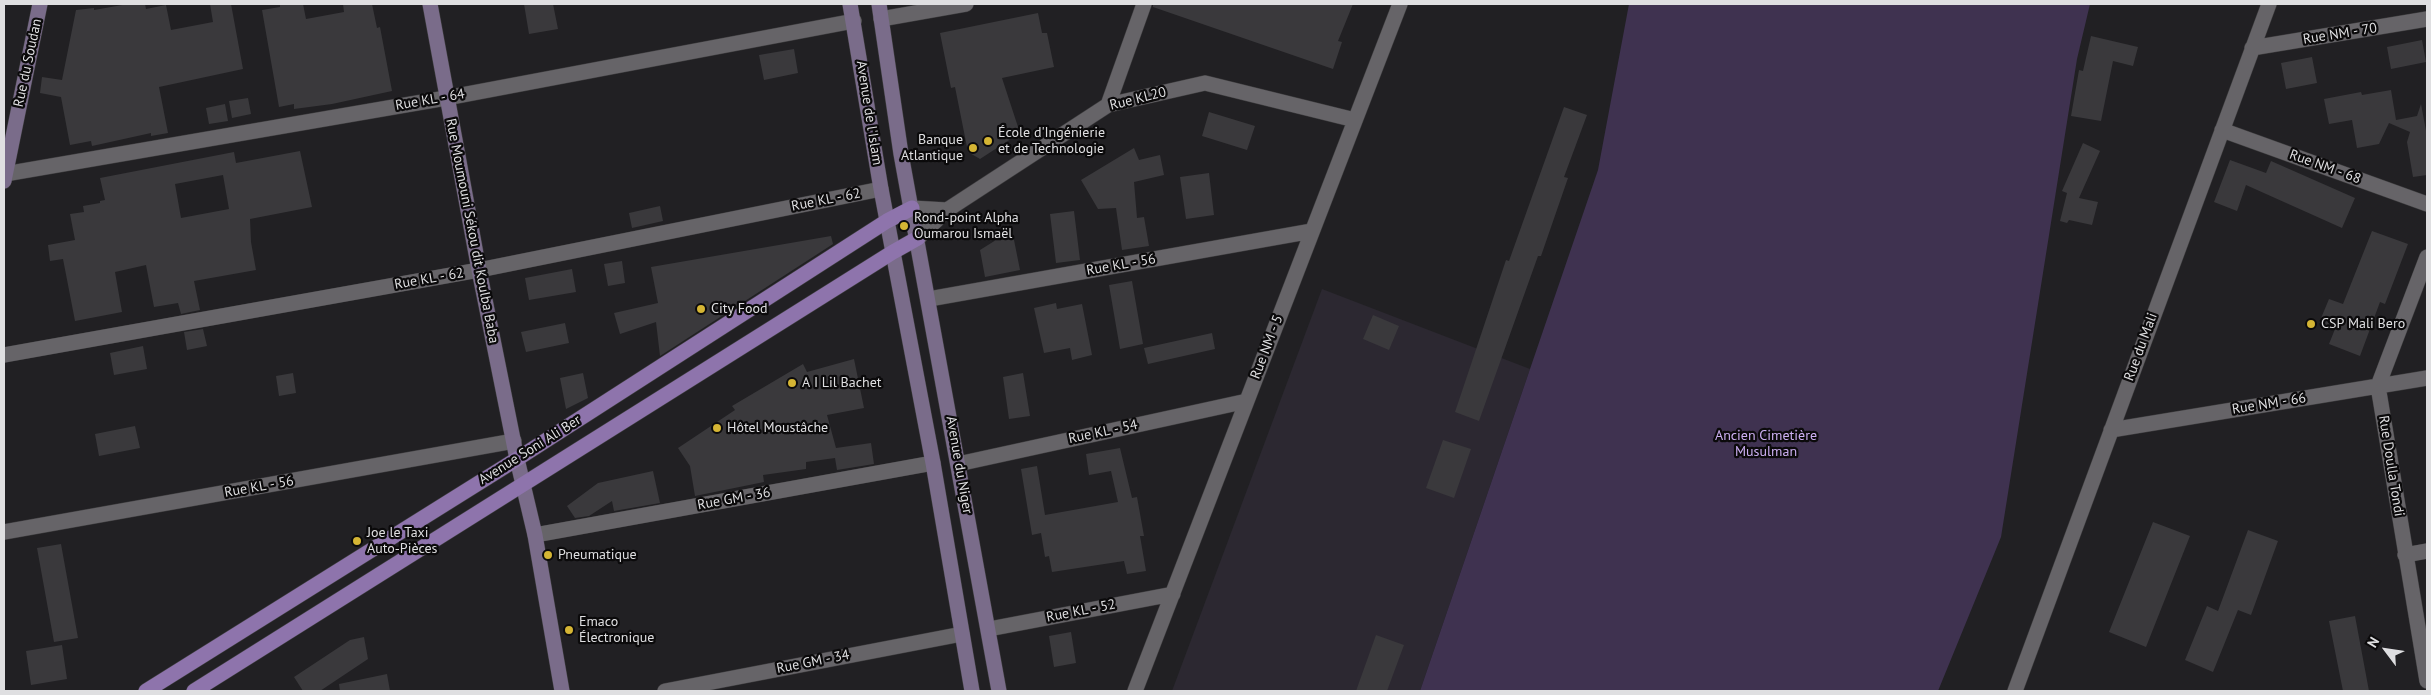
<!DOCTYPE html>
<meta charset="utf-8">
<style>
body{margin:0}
#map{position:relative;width:2431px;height:695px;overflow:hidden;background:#212023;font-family:"PT Sans",sans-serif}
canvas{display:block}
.frame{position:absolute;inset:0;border:5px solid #dfdfe1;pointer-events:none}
.north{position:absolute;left:2361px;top:625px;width:50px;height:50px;-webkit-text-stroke:4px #0b0a0b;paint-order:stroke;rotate:301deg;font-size:14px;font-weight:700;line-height:20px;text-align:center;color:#dfdfe1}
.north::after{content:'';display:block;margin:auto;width:18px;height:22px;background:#dfdfe1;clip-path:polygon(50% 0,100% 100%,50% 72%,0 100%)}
</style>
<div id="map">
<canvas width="2431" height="695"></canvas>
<div class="frame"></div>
<div class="north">N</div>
</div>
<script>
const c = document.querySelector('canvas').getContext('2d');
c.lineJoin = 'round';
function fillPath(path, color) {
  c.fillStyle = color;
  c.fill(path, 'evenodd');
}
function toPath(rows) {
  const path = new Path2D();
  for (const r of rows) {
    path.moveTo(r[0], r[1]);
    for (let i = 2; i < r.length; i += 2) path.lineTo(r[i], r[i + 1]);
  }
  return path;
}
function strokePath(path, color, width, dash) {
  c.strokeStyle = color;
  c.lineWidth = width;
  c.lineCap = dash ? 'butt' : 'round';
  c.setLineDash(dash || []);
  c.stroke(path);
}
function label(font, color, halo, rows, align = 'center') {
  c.font = font + ' "PT Sans",sans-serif';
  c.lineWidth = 4.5;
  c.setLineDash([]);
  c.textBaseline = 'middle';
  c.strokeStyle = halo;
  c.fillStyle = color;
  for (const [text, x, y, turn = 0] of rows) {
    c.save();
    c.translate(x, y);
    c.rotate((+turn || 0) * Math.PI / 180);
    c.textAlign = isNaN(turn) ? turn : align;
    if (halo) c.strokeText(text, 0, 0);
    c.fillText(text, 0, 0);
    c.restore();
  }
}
const built = toPath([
 [1322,289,1530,369,1420,691,1172,691]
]);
const green = toPath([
 [1629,4,2090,4,2077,59,2001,537,1938,691,1420,691,1598,170]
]);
const building = toPath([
 [128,4,145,4,146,9,166,5,171,30,213,22,210,4,231,4,243,69,159,87,168,133,151,136,151,133,92,146,91,141,70,145,61,97,40,93,42,77,62,80,76,10,94,8,94,10],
 [280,4,303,4,306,19,344,12,343,4,372,4,377,28,380,27,392,91,332,104,294,109,294,104,279,107,262,10,280,7],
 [524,4,553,4,558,29,529,34],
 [1153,4,1353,4,1338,41,1342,42,1333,69,1153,7],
 [1038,13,1042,33,1047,33,1054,67,1002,78,1020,133,980,159,968,152,955,87,951,88,940,33],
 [2091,36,2138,47,2133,66,2113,61,2101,121,2071,116,2079,70,2083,71],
 [2422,40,2426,62,2391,69,2387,47],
 [794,49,798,73,764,80,759,55],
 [2312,57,2317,83,2286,89,2281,63],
 [2391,90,2396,120,2417,116,2421,104,2427,136,2427,175,2413,177,2407,142,2410,132,2389,123,2379,144,2357,148,2352,120,2329,124,2324,99,2361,92,2362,95],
 [248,98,251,114,232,118,229,101],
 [225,104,228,121,209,124,206,108],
 [1564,107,1587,115,1564,177,1568,178,1541,256,1538,256,1479,421,1455,412,1506,260,1509,261],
 [1209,112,1255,126,1247,150,1202,136],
 [2083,143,2100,151,2079,198,2098,202,2092,225,2069,220,2067,223,2060,221,2067,193,2062,191],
 [1134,148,1139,160,1160,155,1164,175,1134,182,1137,218,1144,217,1149,246,1122,250,1116,208,1098,209,1081,180],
 [300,151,312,207,250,219,251,242,256,270,194,281,200,310,181,314,178,303,154,307,146,265,115,272,122,312,75,321,63,259,50,261,48,245,75,240,70,214,84,212,83,206,100,203,100,201,105,200,100,178,234,152,236,163],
 [223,175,229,209,181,218,175,184],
 [2230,160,2266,173,2271,161,2355,198,2342,228,2246,185,2237,211,2214,202],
 [1209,173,1214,215,1186,219,1180,177],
 [660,206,663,221,632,228,629,213],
 [1074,211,1080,260,1056,263,1050,214],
 [1012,230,1020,270,985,277,980,250],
 [2372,231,2408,244,2385,304,2380,302,2360,356,2329,344,2335,329,2319,323,2329,299,2343,304],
 [831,236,833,244,660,356,656,322,620,334,614,313,658,303,651,267],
 [622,261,625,283,608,286,604,264],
 [572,269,576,292,529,300,525,278],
 [1132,281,1143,344,1120,349,1109,285],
 [1056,303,1057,309,1082,304,1092,355,1072,360,1070,348,1044,353,1034,308],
 [1373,315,1399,326,1389,350,1363,339],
 [565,323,569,343,526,352,521,332],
 [203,329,207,346,187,350,184,332],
 [1212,333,1215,349,1148,364,1144,348],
 [143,346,147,369,114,375,110,353],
 [854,359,864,408,827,415,836,448,871,443,874,464,837,470,835,458,806,462,806,469,763,475,764,482,695,496,690,466,678,448,735,410,732,406,803,364,807,372],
 [293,373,296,393,279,396,276,376],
 [583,373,588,398,566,409,560,378],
 [1023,373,1030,416,1009,419,1003,377],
 [135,426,140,448,99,456,95,434],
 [1443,440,1471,449,1454,498,1426,488],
 [1120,448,1132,498,1137,497,1144,536,1140,536,1146,571,1127,574,1124,561,1052,572,1049,556,1045,557,1041,533,1032,535,1021,469,1037,466,1045,515,1118,502,1111,471,1089,475,1086,454],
 [653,471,660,503,614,511,612,501,589,516,575,518,567,506,598,483],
 [2153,522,2190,536,2146,647,2109,632],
 [2248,530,2278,541,2251,615,2238,610,2213,672,2185,660,2207,606,2218,611],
 [61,544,78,638,54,642,37,548],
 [2355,616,2369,691,2343,691,2329,621],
 [1071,632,1076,663,1054,667,1049,636],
 [1376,635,1404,645,1387,691,1356,691],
 [364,637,368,659,320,691,303,691,294,677,350,640],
 [62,645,67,679,31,685,26,651],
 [387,674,390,691,340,691,339,684]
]);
const street = toPath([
 [881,19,966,4],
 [2252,48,2427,19],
 [1108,105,1144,4],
 [2222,130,2427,204],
 [5,174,446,98,854,21],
 [912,208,947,210],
 [918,238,947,210,1108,105,1205,83,1355,120],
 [2427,257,2378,386,2427,681],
 [929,299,1312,231],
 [4,355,479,270,881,189],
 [2111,430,2427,378],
 [958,464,1247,401],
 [4,532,514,441],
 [535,535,933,463],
 [2405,555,2427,551],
 [989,629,1173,594],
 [665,691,962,634],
 [1135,691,1400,4],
 [2015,691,2269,4]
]);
const secondary = toPath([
 [430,4,479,270,517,459,535,535,562,691],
 [850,4,881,189,933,463,972,691],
 [879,4,901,154,999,691],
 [4,181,40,4]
]);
const primary = toPath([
 [146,691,517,459,887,221,912,208],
 [194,691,893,252,918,238]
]);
const markers = [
 [988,141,5,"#d5b534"],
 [973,148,5,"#d5b534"],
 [904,226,5,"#d5b534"],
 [701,309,5,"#d5b534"],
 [2311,324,5,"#d5b534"],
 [792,383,5,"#d5b534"],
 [717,428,5,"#d5b534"],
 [357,541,5,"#d5b534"],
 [548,555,5,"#d5b534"],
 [569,630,5,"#d5b534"]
];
const streetNames = [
 ["Rue NM - 70",2340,34,-9],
 ["Rue du Soudan",28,63,-78],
 ["Rue KL20",1138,99,-14],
 ["Rue KL - 64",430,100,-10],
 ["Avenue de l'Islam",869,113,81],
 ["Rue NM - 68",2325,167,20],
 ["Rue KL - 62",826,200,-11],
 ["Rue Moumouni Sékou dit Koulba Baba",472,231,79],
 ["Rue KL - 56",1121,265,-10],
 ["Rue KL - 62",429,279,-10],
 ["Rue NM - 5",1267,347,-69],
 ["Rue du Mali",2141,347,-70],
 ["Rue NM - 66",2269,404,-9],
 ["Rue KL - 54",1103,432,-12],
 ["Avenue Soni Ali Ber",530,450,-32],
 ["Avenue du Niger",959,465,80],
 ["Rue Doulla Tondi",2391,466,81],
 ["Rue KL - 56",259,487,-10],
 ["Rue GM - 36",734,499,-10],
 ["Rue KL - 52",1081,611,-11],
 ["Rue GM - 34",813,662,-11]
];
const poiNames = [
 ["École d'Ingénierie",998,133],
 ["et de Technologie",998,149],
 ["Banque",963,140,"right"],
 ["Atlantique",963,156,"right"],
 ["Rond-point Alpha",914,218],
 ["Oumarou Ismaël",914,234],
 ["City Food",711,309],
 ["CSP Mali Bero",2321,324],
 ["A I Lil Bachet",802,383],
 ["Hôtel Moustâche",727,428],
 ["Joe le Taxi",367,533],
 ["Auto-Pièces",367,549],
 ["Pneumatique",558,555],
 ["Emaco",579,622],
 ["Électronique",579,638]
];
const parkNames = [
 ["Ancien Cimetière",1766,436],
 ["Musulman",1766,452]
];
fillPath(built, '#2c2831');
fillPath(green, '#3f3250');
fillPath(building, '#3a393c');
strokePath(street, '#3e3d3f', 16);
strokePath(secondary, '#3e3d3f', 16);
strokePath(primary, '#3e3d3f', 16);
strokePath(street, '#666468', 15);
strokePath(secondary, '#7a6c8a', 15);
strokePath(primary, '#8e74ac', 15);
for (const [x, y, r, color] of markers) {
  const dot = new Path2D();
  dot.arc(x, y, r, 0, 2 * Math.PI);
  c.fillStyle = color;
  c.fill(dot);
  strokePath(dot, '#0b0a0b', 2);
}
label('14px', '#dfdfe1', '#0b0a0b', streetNames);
label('14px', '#dfdfe1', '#0b0a0b', poiNames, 'left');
label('14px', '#ccaff2', '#0b0a0b', parkNames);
</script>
